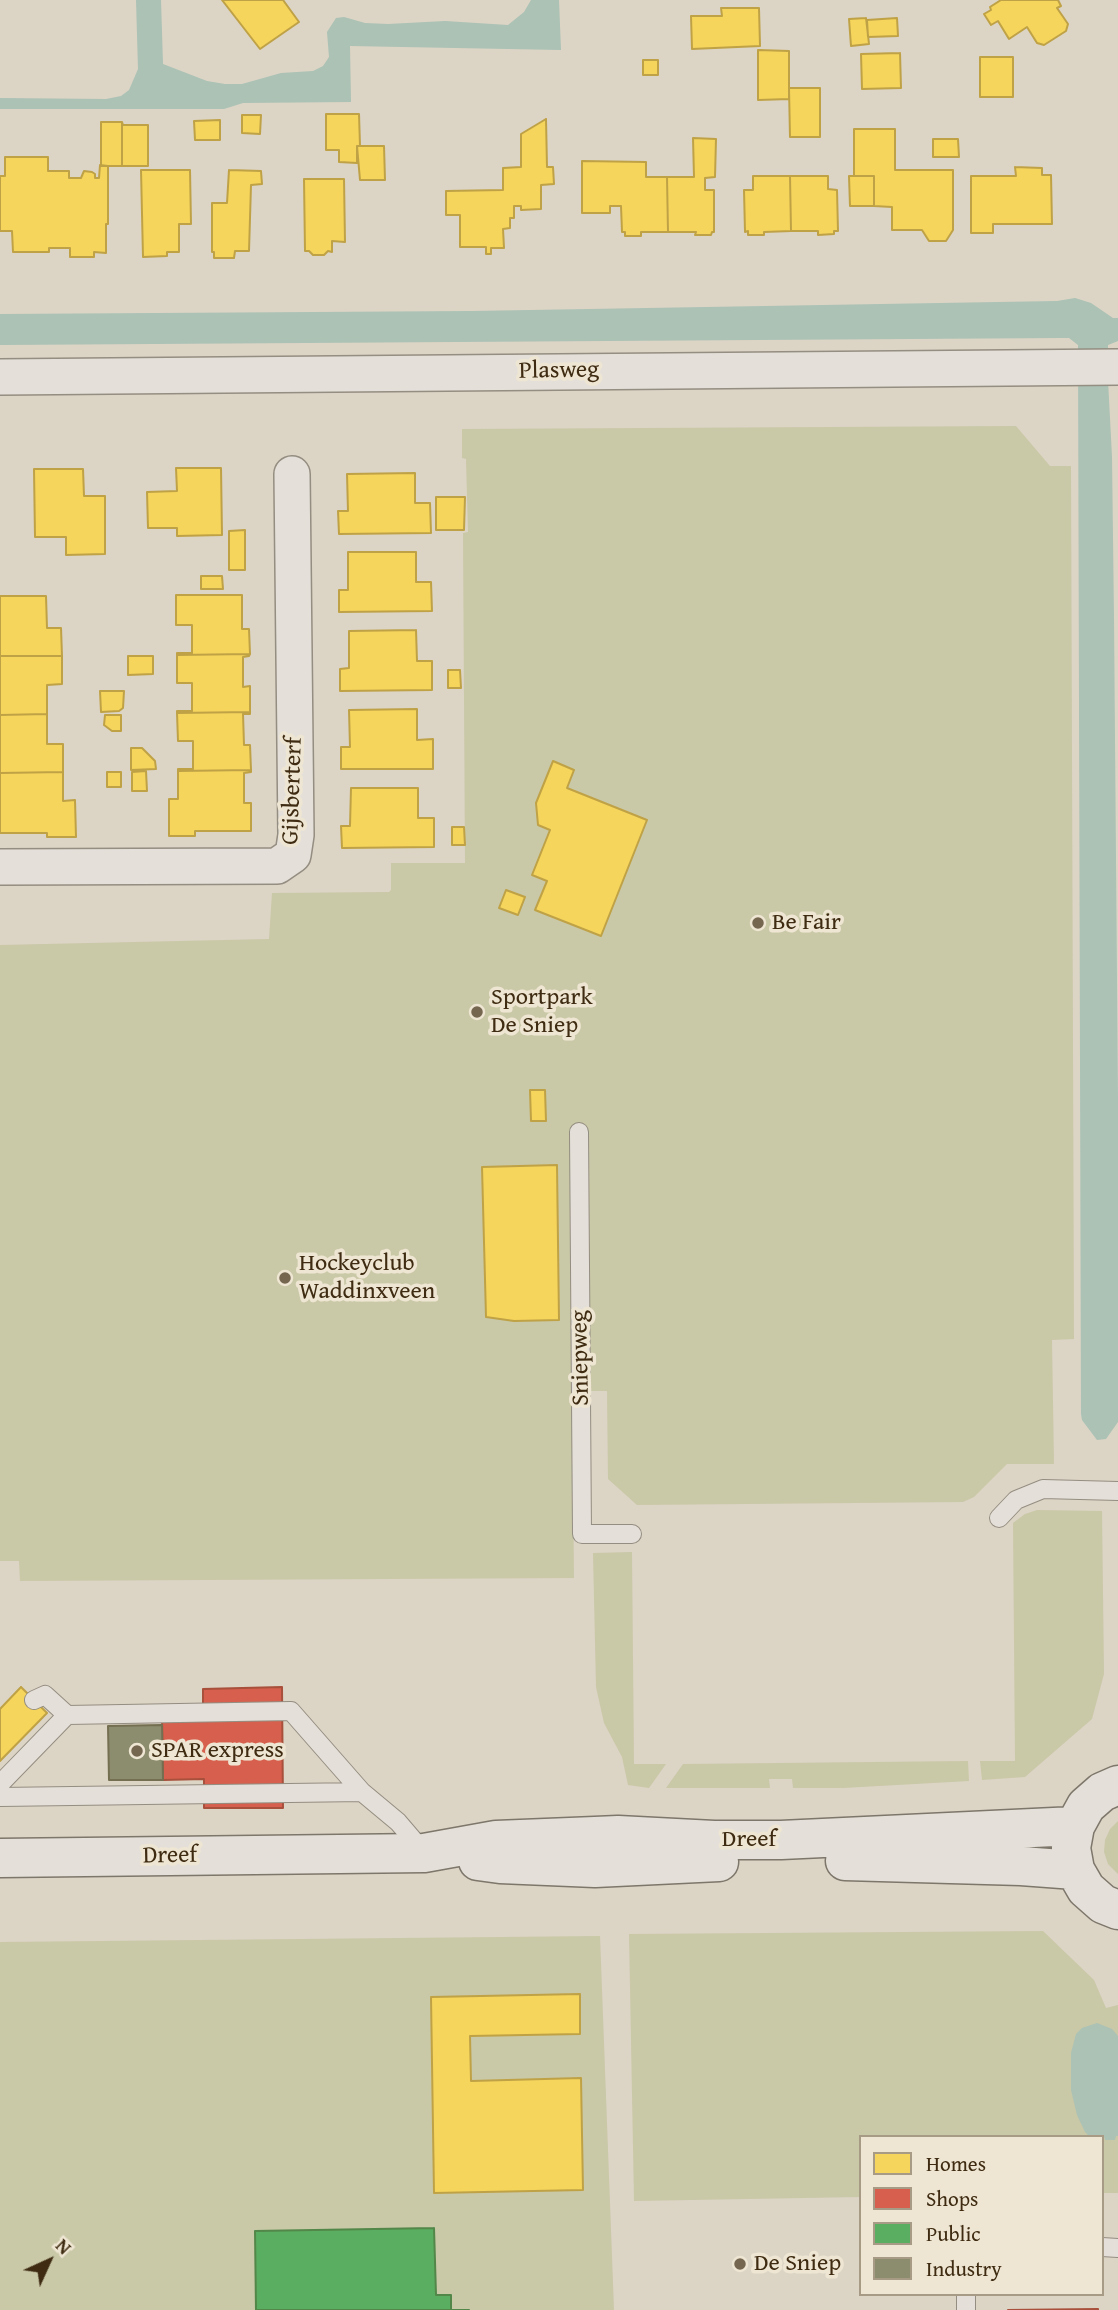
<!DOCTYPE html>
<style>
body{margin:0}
#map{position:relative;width:1118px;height:2310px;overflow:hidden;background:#dcd4c5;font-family:"Gentium Book Plus",serif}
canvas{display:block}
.legend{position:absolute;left:859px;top:2135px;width:245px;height:161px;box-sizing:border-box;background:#eee6d3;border:2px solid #a89b85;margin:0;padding:9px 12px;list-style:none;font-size:21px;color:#3e2b11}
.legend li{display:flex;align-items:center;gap:14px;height:35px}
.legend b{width:35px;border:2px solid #a89b85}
.north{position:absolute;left:14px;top:2226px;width:70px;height:70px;-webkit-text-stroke:5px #eee6d3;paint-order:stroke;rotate:45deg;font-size:19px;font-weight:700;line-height:28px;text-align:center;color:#3e2b11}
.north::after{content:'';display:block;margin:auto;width:24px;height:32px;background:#3e2b11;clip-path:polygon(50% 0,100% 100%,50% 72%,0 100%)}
</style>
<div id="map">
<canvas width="1118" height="2310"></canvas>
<ul class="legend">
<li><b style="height:19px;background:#f6d55c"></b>Homes</li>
<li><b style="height:19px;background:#d6604d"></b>Shops</li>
<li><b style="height:19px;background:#5aae61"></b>Public</li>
<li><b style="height:19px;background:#8c8c6e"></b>Industry</li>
</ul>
<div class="north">N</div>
</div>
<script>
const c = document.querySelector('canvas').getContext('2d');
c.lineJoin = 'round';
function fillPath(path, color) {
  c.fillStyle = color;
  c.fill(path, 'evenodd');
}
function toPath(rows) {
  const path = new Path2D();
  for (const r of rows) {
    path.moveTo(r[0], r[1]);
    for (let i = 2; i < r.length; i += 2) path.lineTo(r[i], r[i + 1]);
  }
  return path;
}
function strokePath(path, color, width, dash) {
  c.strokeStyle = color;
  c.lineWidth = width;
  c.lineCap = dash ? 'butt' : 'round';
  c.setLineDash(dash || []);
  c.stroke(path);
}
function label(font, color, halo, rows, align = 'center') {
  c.font = font + ' "Gentium Book Plus",serif';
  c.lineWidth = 7;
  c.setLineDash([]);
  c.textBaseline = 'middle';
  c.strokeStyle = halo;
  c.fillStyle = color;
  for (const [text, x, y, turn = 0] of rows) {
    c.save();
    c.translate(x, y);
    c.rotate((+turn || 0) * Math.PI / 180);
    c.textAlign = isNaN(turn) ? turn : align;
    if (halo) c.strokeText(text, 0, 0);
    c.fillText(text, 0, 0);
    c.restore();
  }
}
const green = toPath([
 [1016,426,1050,466,1071,466,1074,1339,1052,1340,1054,1464,1007,1464,974,1497,963,1502,637,1505,608,1479,607,1391,572,1391,574,1578,20,1581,19,1561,0,1561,0,945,269,939,272,893,389,892,391,890,391,863,465,863,463,533,468,532,466,459,462,458,462,429],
 [1037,1510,1102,1511,1104,1674,1092,1719,1025,1777,982,1780,980,1761,1015,1761,1013,1523,1025,1514],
 [632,1552,634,1764,666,1764,649,1788,628,1785,622,1757,604,1723,596,1687,593,1553],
 [968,1761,969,1781,843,1788,793,1788,792,1779,769,1779,770,1788,666,1788,683,1764],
 [1118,1821,1118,1874,1108,1864,1104,1852,1105,1840,1110,1829],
 [1043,1931,1094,1980,1106,2008,1118,2005,1118,2193,1102,2193,1102,2137,861,2137,861,2197,634,2201,629,1934],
 [600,1936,614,2310,0,2310,0,1942]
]);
const water = toPath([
 [136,0,161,0,163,64,207,81,225,84,242,84,281,73,313,71,323,66,329,57,327,32,336,18,344,17,365,23,388,24,445,21,508,25,524,12,531,0,559,0,561,50,350,46,351,102,243,103,224,109,0,109,0,98,106,99,121,96,129,90,138,69],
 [1075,298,1091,303,1113,318,1118,318,1118,341,1108,345,1108,380,1112,457,1114,619,1118,1101,1118,1422,1106,1439,1097,1440,1082,1420,1081,1414,1078,345,1069,338,1060,338,0,345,0,314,472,311,1057,301],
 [1097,2023,1112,2029,1118,2036,1118,2136,1116,2136,1115,2140,1105,2140,1104,2136,1089,2136,1085,2132,1077,2115,1071,2090,1071,2053,1076,2034,1082,2028]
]);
const homes = toPath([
 [222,0,283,0,299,22,260,49,222,0],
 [1001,0,1058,0,1061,6,1057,8,1068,24,1066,31,1044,45,1037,43,1027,27,1009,39,998,21,991,25,984,14,991,10,990,7,1001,0],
 [721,8,759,8,760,46,692,49,691,16,722,16,721,8],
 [866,18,869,44,851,46,849,19,866,18],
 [897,18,898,36,868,37,867,20,897,18],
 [758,50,789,51,789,99,758,100,758,50],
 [900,53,901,88,862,89,861,54,900,53],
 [980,57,1013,57,1013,97,980,97,980,57],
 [643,60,658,60,658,75,643,75,643,60],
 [789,88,820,88,820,137,790,137,789,88],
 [326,114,359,114,360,146,357,146,357,163,339,162,339,150,326,150,326,114],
 [242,115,261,115,260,134,242,133,242,115],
 [546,119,547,167,553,167,554,184,541,185,541,209,521,210,521,206,514,206,514,218,510,218,510,228,503,229,504,248,491,248,491,254,486,254,486,247,460,247,460,215,446,215,446,191,503,190,503,168,521,167,521,134,546,119],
 [220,120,220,140,195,140,194,121,220,120],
 [101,122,122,122,122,166,101,166,101,122],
 [122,122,123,125,148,125,148,166,122,166,122,122],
 [854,129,895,129,895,170,953,170,953,230,946,241,929,241,922,230,892,230,892,207,874,206,874,176,854,176,854,129],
 [693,138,716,139,715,177,705,178,705,190,714,190,714,232,712,232,711,235,695,235,696,232,668,232,667,177,694,177,693,138],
 [933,139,958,139,959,157,933,157,933,139],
 [357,146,384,146,385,180,360,180,357,146],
 [5,157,48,157,48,171,69,171,69,178,81,178,84,171,92,172,95,174,95,178,99,178,100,165,108,166,108,224,106,224,106,253,94,252,94,257,70,257,70,248,49,248,49,252,13,252,12,231,0,231,0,176,5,176,5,157],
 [582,161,646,162,646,177,667,177,668,232,641,232,641,236,625,236,625,232,622,232,621,206,610,206,610,213,582,213,582,161],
 [1015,167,1042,168,1042,175,1051,175,1052,224,993,224,993,233,971,233,971,176,1016,176,1015,167],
 [141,170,190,170,191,224,179,224,179,252,167,252,167,256,143,257,141,170],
 [229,170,261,171,262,184,251,185,249,251,235,251,234,258,214,258,214,252,212,252,212,203,227,203,229,170],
 [753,176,790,176,791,231,764,232,764,235,748,235,748,231,745,232,744,190,753,190,753,176],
 [790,176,828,176,828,189,837,190,838,231,834,231,834,234,818,235,818,231,791,231,790,176],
 [849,176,874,176,874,206,850,206,849,176],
 [304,179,344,179,345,242,332,241,332,252,328,251,324,255,313,255,309,251,305,251,304,179],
 [176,468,221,468,222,535,177,536,177,528,148,528,147,492,177,491,176,468],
 [34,469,83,469,84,496,105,496,105,554,66,555,66,537,35,537,34,469],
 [415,473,415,503,430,503,431,533,339,534,338,511,348,511,347,474,415,473],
 [436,497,465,497,464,530,436,530,436,497],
 [245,530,245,570,229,570,229,531,245,530],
 [348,552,416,552,416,582,431,582,432,611,339,612,339,590,348,590,348,552],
 [201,576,222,576,223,589,201,589,201,576],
 [176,595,242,595,242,629,249,629,250,654,177,655,177,653,192,653,192,625,176,625,176,595],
 [0,596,46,596,47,628,61,628,62,656,0,656,0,596],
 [416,630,417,661,432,661,432,690,340,691,340,669,349,668,349,631,416,630],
 [250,654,249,656,243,657,243,687,250,686,250,712,177,713,177,711,192,711,192,683,177,683,177,655,250,654],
 [0,656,62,656,62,684,47,685,47,714,0,715,0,656],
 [128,656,153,656,153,674,128,675,128,656],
 [448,670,460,670,461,688,448,688,448,670],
 [100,691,124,691,123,708,119,711,101,712,100,691],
 [417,709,417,740,433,739,433,769,341,769,341,747,350,747,349,710,417,709],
 [250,712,250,714,243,714,244,745,250,745,251,770,178,771,178,769,193,769,193,741,178,741,177,713,250,712],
 [47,714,47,744,63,744,63,772,0,773,0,715,47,714],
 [105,715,121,715,121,731,112,731,104,725,105,715],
 [131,748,142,748,155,761,156,769,131,770,131,748],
 [553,761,574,770,567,788,647,820,601,936,535,910,547,881,532,875,550,830,538,825,536,803,553,761],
 [251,770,251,772,244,773,244,803,251,803,251,831,195,831,195,836,169,836,169,799,178,799,178,771,251,770],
 [146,771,147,791,132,791,132,772,146,771],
 [63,772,63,801,75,800,76,837,47,837,47,833,0,833,0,773,63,772],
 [107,772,121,772,121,787,107,787,107,772],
 [351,788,418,788,418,818,434,818,434,847,342,848,341,826,350,826,351,788],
 [452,827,464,827,465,845,452,845,452,827],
 [506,890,525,897,518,915,499,908,506,890],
 [530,1090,545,1090,546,1121,531,1121,530,1090],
 [557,1165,559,1320,514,1321,486,1317,482,1167,557,1165],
 [21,1687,47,1713,0,1761,0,1709,21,1687],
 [580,1994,580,2034,470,2036,471,2081,581,2078,583,2190,434,2193,431,1997,580,1994]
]);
const shops = toPath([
 [282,1687,283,1808,204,1808,204,1779,163,1780,162,1719,203,1719,203,1689,282,1687],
 [1098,2309,1098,2310,1008,2310,1098,2309]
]);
const public = toPath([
 [434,2228,436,2295,451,2295,451,2310,469,2310,256,2310,255,2231,434,2228]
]);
const industry = toPath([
 [162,1725,163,1780,109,1780,108,1726,162,1725]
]);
const service = toPath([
 [579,1132,582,1534,632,1534],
 [999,1518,1016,1500,1043,1489,1118,1491],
 [34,1700,45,1695,67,1715],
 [0,1784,67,1715,291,1711,362,1792],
 [0,1797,362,1792,398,1822,422,1850],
 [1102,2247,1118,2248],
 [966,2294,966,2310]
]);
const minor = toPath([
 [0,377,1118,367],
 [0,867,277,866,293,855,296,835,292,474]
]);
const secondary = toPath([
 [1118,1785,1102,1792,1086,1806,1075,1826,1071,1848,1075,1870,1086,1889,1103,1904,1118,1910],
 [0,1858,424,1853,496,1840,595,1836,618,1835,714,1840,781,1840,1075,1826],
 [478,1861,500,1864,595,1868,719,1862],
 [845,1861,1021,1866,1075,1870]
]);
const markers = [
 [758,923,7,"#756650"],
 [477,1012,7,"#756650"],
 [285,1278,7,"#756650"],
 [137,1751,7,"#756650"],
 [740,2264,7,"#756650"]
];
const streetNames = [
 ["Plasweg",559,371,-1],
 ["Gijsberterf",293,791,-88],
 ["Sniepweg",581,1358,-91],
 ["Dreef",749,1840],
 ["Dreef",170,1856,-1]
];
const poiNames = [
 ["Be Fair",772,923],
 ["Sportpark",491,998],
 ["De Sniep",491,1026],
 ["Hockeyclub",299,1264],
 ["Waddinxveen",299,1292],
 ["SPAR express",151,1751],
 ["De Sniep",754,2264]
];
fillPath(green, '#c9c8a7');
fillPath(water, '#abc2b5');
fillPath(homes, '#f6d55c');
strokePath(homes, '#bfa246', 2);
fillPath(shops, '#d6604d');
strokePath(shops, '#a8503b', 2);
fillPath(public, '#5aae61');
strokePath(public, '#528749', 2);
fillPath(industry, '#8c8c6e');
strokePath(industry, '#756f52', 2);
strokePath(service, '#948d81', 20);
strokePath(minor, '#948d81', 38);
strokePath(secondary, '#7d766a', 41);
strokePath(service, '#e4e0d9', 18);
strokePath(minor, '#e4e0d9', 35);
strokePath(secondary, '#e4e0d9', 38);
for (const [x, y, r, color] of markers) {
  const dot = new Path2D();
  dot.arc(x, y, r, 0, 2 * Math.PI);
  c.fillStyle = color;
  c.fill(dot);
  strokePath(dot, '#eee6d3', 2.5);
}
label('24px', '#3e2b11', '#eee6d3', streetNames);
label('24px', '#3e2b11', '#eee6d3', poiNames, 'left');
</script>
